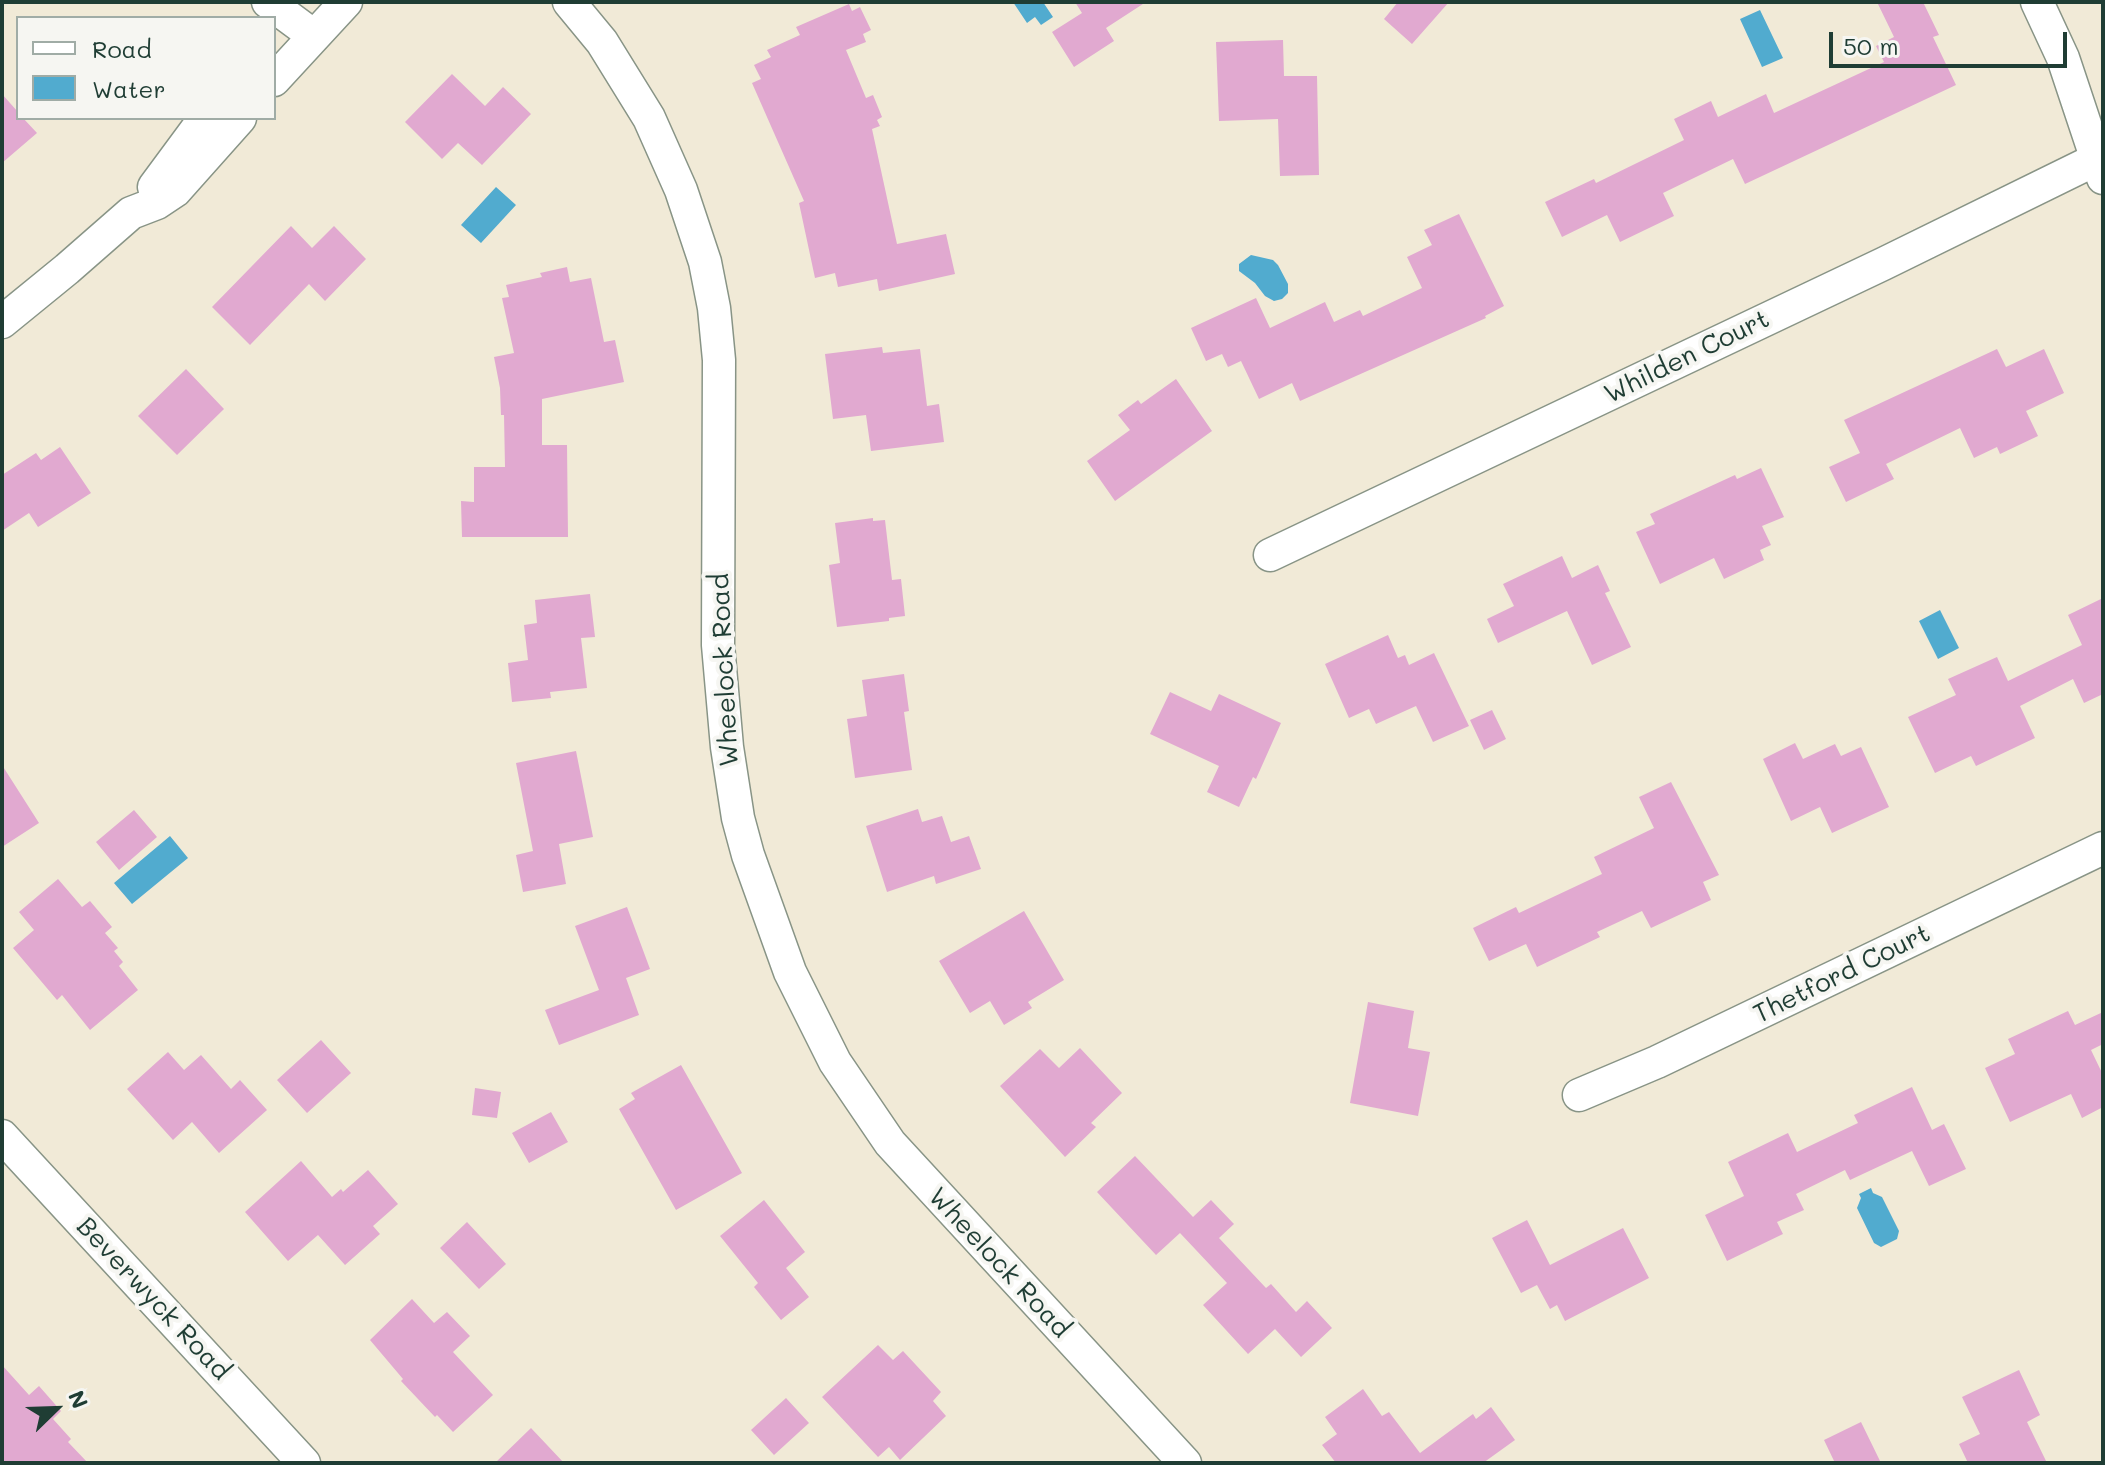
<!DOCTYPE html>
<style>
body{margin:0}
#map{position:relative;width:2105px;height:1465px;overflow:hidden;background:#f1ead7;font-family:Mali,sans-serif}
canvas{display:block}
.frame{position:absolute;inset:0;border:4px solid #1f3d34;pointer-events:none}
.legend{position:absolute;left:16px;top:16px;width:260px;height:104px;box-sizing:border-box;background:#f6f6f2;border:2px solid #a0aca6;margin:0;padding:10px 14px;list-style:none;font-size:24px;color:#1f3d34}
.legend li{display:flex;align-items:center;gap:16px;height:40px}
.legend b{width:40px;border:2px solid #a0aca6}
.north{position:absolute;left:16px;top:1369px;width:80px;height:80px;-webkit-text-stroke:6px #f6f6f2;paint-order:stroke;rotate:67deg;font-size:22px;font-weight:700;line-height:32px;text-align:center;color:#1f3d34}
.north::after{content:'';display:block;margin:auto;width:28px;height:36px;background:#1f3d34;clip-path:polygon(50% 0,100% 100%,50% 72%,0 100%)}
.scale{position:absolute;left:1829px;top:32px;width:238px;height:36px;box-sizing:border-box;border:4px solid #1f3d34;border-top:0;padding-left:10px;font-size:24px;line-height:28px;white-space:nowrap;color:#1f3d34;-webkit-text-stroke:6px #f6f6f2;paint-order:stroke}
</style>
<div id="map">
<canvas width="2105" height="1465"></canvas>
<div class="frame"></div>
<ul class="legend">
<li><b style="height:10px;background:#fff"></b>Road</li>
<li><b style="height:22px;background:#51abcf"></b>Water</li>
</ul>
<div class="north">N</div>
<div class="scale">50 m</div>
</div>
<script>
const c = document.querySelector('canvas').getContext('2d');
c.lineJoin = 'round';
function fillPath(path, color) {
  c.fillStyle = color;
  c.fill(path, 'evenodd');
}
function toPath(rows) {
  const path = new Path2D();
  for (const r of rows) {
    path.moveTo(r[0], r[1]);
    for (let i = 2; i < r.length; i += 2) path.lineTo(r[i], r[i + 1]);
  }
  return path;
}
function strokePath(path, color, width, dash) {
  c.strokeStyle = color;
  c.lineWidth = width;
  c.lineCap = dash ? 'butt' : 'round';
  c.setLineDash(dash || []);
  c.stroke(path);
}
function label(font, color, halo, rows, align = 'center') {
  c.font = font + ' Mali,sans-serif';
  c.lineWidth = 8;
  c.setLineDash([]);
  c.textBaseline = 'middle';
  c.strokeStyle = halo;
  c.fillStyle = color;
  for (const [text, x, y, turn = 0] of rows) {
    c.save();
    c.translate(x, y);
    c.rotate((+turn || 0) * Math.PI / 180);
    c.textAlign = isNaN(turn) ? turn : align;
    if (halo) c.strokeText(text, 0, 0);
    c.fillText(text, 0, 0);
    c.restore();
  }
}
const water = toPath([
 [1013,2,1043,2,1053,17,1041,25,1035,17,1027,23],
 [1760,10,1783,58,1762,67,1740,19],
 [496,187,516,205,481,243,461,225],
 [1251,255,1273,260,1278,265,1288,284,1288,293,1282,299,1274,301,1265,296,1255,283,1239,271,1239,264],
 [1940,610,1959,648,1938,659,1919,621],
 [170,836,188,858,132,904,114,883],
 [1871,1188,1873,1193,1882,1197,1899,1231,1897,1239,1881,1247,1874,1243,1857,1208,1861,1198,1859,1194]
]);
const building = toPath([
 [1075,2,1146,2,1106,28,1114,41,1074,67,1052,32,1082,13],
 [1398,2,1449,2,1412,44,1384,19],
 [1877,2,1923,2,1939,35,1933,37,1956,85,1745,184,1733,159,1663,193,1674,216,1620,242,1607,215,1562,237,1545,202,1594,179,1596,183,1684,140,1674,119,1711,101,1718,117,1766,94,1774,113,1884,62,1876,46,1894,37],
 [849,4,852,11,860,7,871,30,863,34,866,42,846,50,866,98,873,95,882,117,877,120,880,126,872,129,897,244,946,234,955,274,879,291,877,279,838,287,835,273,815,278,799,203,804,201,752,83,761,79,754,65,771,57,767,50,800,35,796,27],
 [1283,40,1284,76,1317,76,1319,175,1280,176,1278,119,1219,121,1216,42],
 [452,74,485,106,503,87,531,114,482,165,458,143,442,159,405,122],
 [2,94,18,112,18,118,23,118,37,133,2,163],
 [1459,214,1504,306,1485,316,1486,318,1300,401,1292,383,1259,399,1241,361,1228,367,1222,354,1206,361,1191,328,1256,298,1270,328,1325,302,1334,322,1360,310,1363,316,1422,288,1407,257,1432,245,1424,230],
 [291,226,312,248,334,226,366,259,325,301,309,284,250,345,212,307],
 [567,267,570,282,591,278,604,342,615,340,624,382,542,399,542,445,567,445,568,537,462,537,461,501,474,502,474,467,505,467,504,415,501,415,500,388,494,357,514,353,502,298,509,297,506,285,542,277,540,273],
 [882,347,883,353,920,349,927,406,939,404,944,442,871,451,866,415,833,419,825,354],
 [1997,349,2006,367,2044,349,2064,393,2026,411,2038,436,2000,454,1997,447,1974,458,1960,428,1886,464,1894,479,1846,502,1829,467,1860,453,1844,420],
 [186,369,224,409,177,455,138,416],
 [1176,379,1212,431,1115,501,1087,461,1130,430,1118,415,1138,400,1141,404],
 [60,447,91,493,38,527,29,513,2,531,2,475,36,453,41,460],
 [1761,468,1784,517,1762,526,1771,545,1760,550,1764,560,1724,579,1714,558,1660,584,1636,532,1655,524,1650,514,1735,475,1737,479],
 [873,518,873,521,885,520,892,580,901,579,905,616,889,618,889,621,837,627,829,565,840,563,835,523],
 [1562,556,1572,578,1598,565,1610,591,1605,593,1631,647,1592,665,1567,611,1498,643,1487,619,1514,606,1503,584],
 [590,594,595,637,581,638,587,688,550,692,551,698,512,702,508,663,528,660,524,625,537,623,535,600],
 [2103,598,2103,694,2084,703,2073,679,2020,706,2035,738,1976,766,1971,756,1935,773,1908,717,1956,695,1948,679,1997,657,2008,681,2082,645,2068,615],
 [1388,635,1398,658,1405,655,1409,665,1434,653,1469,726,1433,742,1416,706,1376,724,1369,709,1349,718,1325,664],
 [904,674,909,711,904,712,912,770,855,778,847,719,867,716,862,680],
 [1170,692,1211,711,1219,694,1281,723,1256,779,1253,777,1239,807,1207,792,1219,766,1150,734],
 [1492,710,1506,739,1484,750,1470,720],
 [1795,743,1803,759,1835,744,1841,756,1861,747,1889,807,1832,833,1820,807,1791,821,1763,759],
 [576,751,593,837,559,844,566,884,523,892,516,855,533,851,516,763],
 [2,765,39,823,2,847],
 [1671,782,1719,875,1703,882,1711,900,1651,928,1642,911,1597,932,1600,937,1537,967,1526,944,1489,961,1473,928,1516,907,1519,913,1602,874,1594,857,1654,828,1639,797],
 [918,809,922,822,942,816,951,842,969,836,981,869,936,884,934,876,887,892,866,826],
 [134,810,157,837,119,870,96,842],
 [58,879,82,907,90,901,112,927,105,933,118,948,114,951,123,962,119,966,138,990,90,1030,62,995,57,1000,13,948,34,930,19,912],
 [627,907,650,969,626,978,639,1015,559,1045,545,1010,599,990,575,926],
 [1024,911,1064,980,1028,1002,1032,1008,1004,1025,990,1001,970,1013,939,961],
 [1368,1002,1414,1011,1408,1048,1430,1052,1418,1116,1350,1103],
 [2068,1011,2075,1025,2103,1012,2103,1044,2091,1050,2103,1075,2103,1107,2082,1118,2071,1094,2010,1122,1985,1068,2015,1054,2008,1039],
 [321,1040,351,1073,307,1113,277,1080],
 [1080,1048,1122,1093,1091,1123,1096,1127,1065,1157,1000,1086,1040,1049,1059,1068],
 [168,1052,184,1070,201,1055,231,1089,240,1080,267,1110,219,1153,192,1122,173,1140,127,1089],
 [681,1065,742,1173,676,1210,619,1109,635,1099,631,1093],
 [1912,1087,1932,1130,1944,1124,1966,1169,1929,1186,1912,1151,1850,1180,1845,1170,1796,1194,1804,1210,1777,1222,1783,1234,1727,1261,1705,1215,1744,1196,1728,1162,1788,1133,1797,1152,1858,1123,1854,1115],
 [475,1088,501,1092,497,1118,472,1115],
 [551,1112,568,1142,529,1163,512,1133],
 [1135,1156,1193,1217,1211,1200,1234,1224,1219,1238,1266,1288,1271,1284,1296,1312,1307,1301,1332,1328,1301,1357,1275,1329,1248,1354,1203,1305,1227,1283,1180,1233,1156,1255,1097,1192],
 [301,1161,332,1197,341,1189,343,1192,368,1170,398,1204,373,1226,380,1234,345,1265,318,1235,288,1261,245,1212],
 [764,1200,805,1252,786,1268,809,1297,781,1320,754,1287,758,1283,720,1236],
 [1527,1220,1550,1265,1623,1228,1649,1278,1565,1321,1557,1305,1550,1309,1537,1285,1521,1293,1492,1238],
 [467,1222,506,1264,479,1289,440,1248],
 [412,1299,434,1323,447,1312,470,1336,453,1352,493,1395,453,1432,437,1415,435,1417,401,1381,403,1379,370,1340],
 [878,1345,893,1360,903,1351,941,1392,933,1401,946,1416,900,1460,889,1447,878,1457,822,1397],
 [2,1365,29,1395,39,1386,61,1411,53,1419,71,1439,68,1442,88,1463,2,1463],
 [2019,1370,2040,1415,2027,1422,2047,1463,1968,1463,1959,1444,1980,1434,1962,1397],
 [1363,1389,1382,1416,1389,1412,1420,1453,1473,1414,1476,1419,1491,1407,1515,1440,1483,1463,1336,1463,1322,1445,1337,1434,1325,1417],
 [786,1398,809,1423,774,1455,751,1430],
 [1861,1422,1881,1463,1835,1463,1824,1440],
 [531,1428,564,1463,495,1463]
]);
const minor = toPath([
 [268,2,314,36],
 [569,2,602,42,649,118,681,190,705,262,714,308,719,360,718,645,727,747,738,818,748,855,790,972,835,1062,890,1143,1185,1463],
 [2037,2,2063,58,2103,178],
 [274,80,346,2],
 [154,187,205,118],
 [2,322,67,269,131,213,157,203,175,191,240,118],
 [1270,555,1883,264,2103,156],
 [1579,1095,1657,1062,2103,848],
 [2,1136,304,1463]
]);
const streetNames = [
 ["Whilden Court",1687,357,-26],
 ["Wheelock Road",725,670,-93],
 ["Thetford Court",1842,974,-26],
 ["Wheelock Road",999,1263,47],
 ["Beverwyck Road",153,1299,47]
];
fillPath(water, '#51abcf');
fillPath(building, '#e1a9d0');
strokePath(minor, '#889486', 35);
strokePath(minor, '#fff', 32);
label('26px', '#1f3d34', '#f6f6f2', streetNames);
</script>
